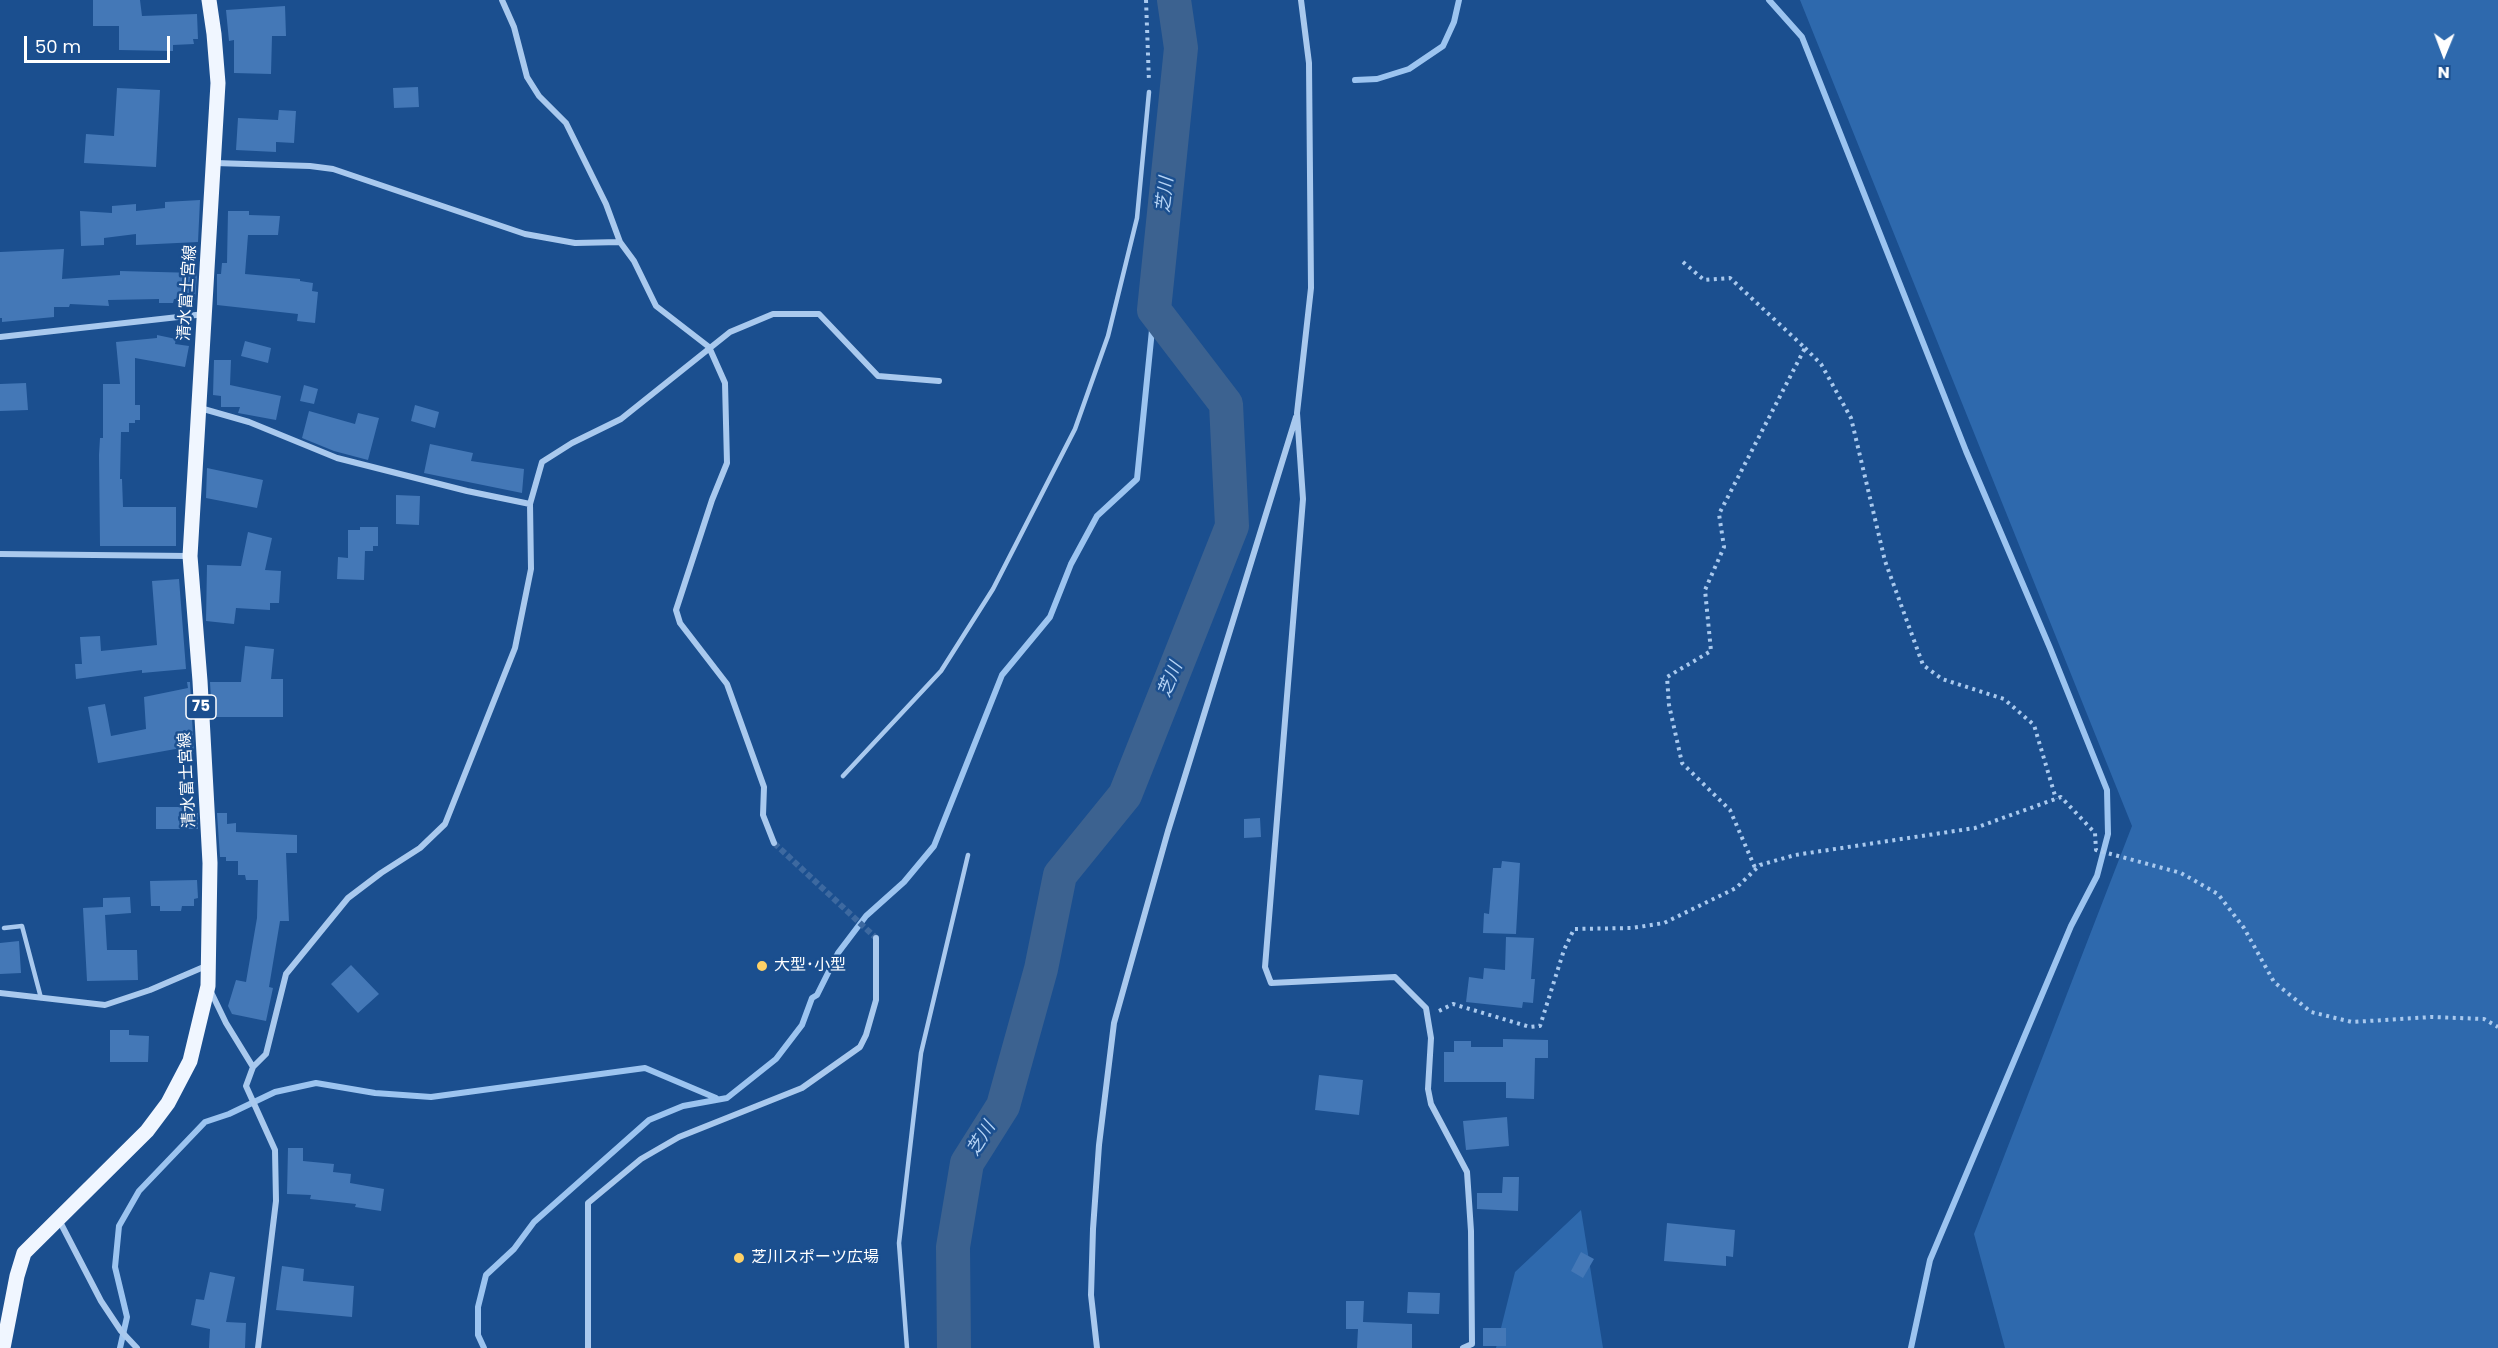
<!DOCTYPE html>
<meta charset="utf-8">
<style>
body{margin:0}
#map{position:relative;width:2498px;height:1348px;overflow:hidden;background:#1b4f8f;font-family:Poppins,sans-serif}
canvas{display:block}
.north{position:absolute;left:2414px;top:24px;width:60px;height:60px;-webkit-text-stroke:4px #1b4f8f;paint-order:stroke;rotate:181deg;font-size:16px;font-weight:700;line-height:24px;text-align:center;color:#fff}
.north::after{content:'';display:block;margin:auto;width:21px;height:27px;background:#fff;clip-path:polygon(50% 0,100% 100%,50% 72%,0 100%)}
.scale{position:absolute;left:24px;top:36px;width:146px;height:27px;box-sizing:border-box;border:3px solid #fff;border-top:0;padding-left:8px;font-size:18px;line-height:21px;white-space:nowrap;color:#fff;-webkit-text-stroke:4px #1b4f8f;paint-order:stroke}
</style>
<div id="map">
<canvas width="2498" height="1348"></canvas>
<div class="north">N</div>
<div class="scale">50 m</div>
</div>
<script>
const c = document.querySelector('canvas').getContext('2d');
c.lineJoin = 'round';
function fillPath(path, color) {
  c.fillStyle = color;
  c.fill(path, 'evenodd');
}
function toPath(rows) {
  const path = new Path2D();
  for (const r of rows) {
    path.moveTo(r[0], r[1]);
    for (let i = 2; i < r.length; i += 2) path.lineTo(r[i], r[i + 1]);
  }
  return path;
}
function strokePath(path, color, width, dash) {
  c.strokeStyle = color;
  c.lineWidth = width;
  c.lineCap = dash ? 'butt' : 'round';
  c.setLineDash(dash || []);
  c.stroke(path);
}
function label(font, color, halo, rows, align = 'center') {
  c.font = font + ' Poppins,"Noto Sans JP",sans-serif';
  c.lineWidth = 5;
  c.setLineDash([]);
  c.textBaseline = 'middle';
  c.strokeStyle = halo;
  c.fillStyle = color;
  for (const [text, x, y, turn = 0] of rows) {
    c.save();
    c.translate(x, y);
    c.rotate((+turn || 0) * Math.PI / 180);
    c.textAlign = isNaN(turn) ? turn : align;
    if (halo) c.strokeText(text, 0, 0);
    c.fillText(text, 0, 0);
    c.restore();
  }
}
const green = toPath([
 [1800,0,2498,0,2498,1348,2005,1348,1974,1234,2132,826],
 [1581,1210,1603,1348,1496,1348,1515,1272]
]);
const stream = toPath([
 [1769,0,1802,37,1966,451,2050,648,2107,790,2108,834,2097,876,2071,926,1930,1260,1911,1348],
 [1355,80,1377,79,1409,69,1443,46,1454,22,1459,0],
 [120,1348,127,1317,115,1267,119,1226,139,1191,205,1122,229,1114,275,1092,316,1083,375,1093,431,1097,645,1068,716,1098],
 [484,1348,478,1335,478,1307,486,1275,514,1249,534,1222,649,1120,683,1106,727,1098,776,1059,802,1025,812,998,817,995,838,953,866,916,904,882,934,846,1002,675,1050,617,1071,564,1097,516,1137,479,1154,310]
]);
const river = toPath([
 [954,1348,953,1247,967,1163,1003,1106,1041,969,1060,875,1125,795,1232,526,1226,404,1154,310,1181,48,1174,0]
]);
const building = toPath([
 [93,0,140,0,142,16,197,14,198,39,193,39,194,44,173,45,173,51,119,50,119,26,93,26],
 [285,6,286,36,272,36,271,74,234,73,234,40,229,41,226,10],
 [418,87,419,107,394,108,393,88],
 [117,88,160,90,156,167,84,163,86,134,114,136],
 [279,110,296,111,294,143,276,142,276,152,236,150,238,118,278,120],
 [200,200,198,242,136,245,136,234,104,238,104,245,81,246,80,211,112,213,112,206,136,204,136,211,165,208,165,202],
 [228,211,249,211,249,215,280,216,278,235,248,235,245,274,300,279,300,281,313,283,312,291,318,292,315,323,297,321,298,314,217,305,217,274,221,274,222,263,227,263],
 [64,249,62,279,120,275,120,271,197,273,195,300,174,299,173,303,159,303,159,299,108,300,109,306,70,304,69,307,54,307,54,317,2,322,2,318,0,318,0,252],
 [157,335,176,339,175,344,189,346,185,367,135,358,135,405,140,405,140,420,135,420,135,423,129,423,129,432,121,432,120,479,122,479,123,507,176,507,176,546,100,546,99,455,100,438,103,438,103,384,120,384,116,342,157,338],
 [245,341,271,348,268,363,241,356],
 [214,360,231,360,230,385,281,396,276,420,238,413,240,407,221,407,221,396,213,395],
 [26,383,28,410,0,411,0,384],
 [304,385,318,389,314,404,300,401],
 [415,405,439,412,435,428,411,421],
 [309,411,355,424,358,413,379,418,368,460,334,451,302,438],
 [430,444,473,453,471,461,524,469,522,493,424,473],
 [207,468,263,480,257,508,206,498],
 [396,495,420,496,419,525,396,524],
 [360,527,378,527,378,546,373,546,373,551,365,551,364,580,337,579,338,557,348,558,348,530,360,530],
 [248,532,272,538,265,570,281,571,279,603,270,603,270,610,236,608,234,624,206,621,207,565,241,566],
 [179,579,186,669,142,673,142,670,76,679,75,664,82,664,80,637,100,636,101,651,157,645,152,581],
 [245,646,274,649,271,679,283,679,283,717,212,717,210,682,241,682],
 [187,682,190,682,194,754,185,754,181,748,98,763,88,707,105,704,111,736,146,729,144,697,188,688],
 [156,807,194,807,194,813,198,813,198,829,156,829],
 [217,813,227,813,227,824,236,823,236,832,297,835,297,853,286,853,289,921,280,921,269,987,273,988,266,1021,232,1014,228,1006,236,980,246,982,257,918,258,880,246,880,245,875,238,875,238,861,226,861,226,857,220,857],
 [1260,818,1261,837,1244,838,1244,819],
 [1502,861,1520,863,1516,934,1483,933,1484,913,1489,914,1493,868,1501,868],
 [197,880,198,898,194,899,194,906,182,906,181,911,160,911,160,906,151,906,150,881],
 [130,897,131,913,105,915,107,950,137,950,138,980,87,981,83,908,103,907,103,898],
 [1506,937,1534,938,1531,979,1535,979,1533,1003,1523,1002,1522,1008,1466,1002,1469,977,1483,979,1484,968,1505,970],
 [19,941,21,973,0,974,0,943],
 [351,965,379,994,358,1013,331,984],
 [110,1030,129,1030,129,1035,149,1036,148,1062,110,1062],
 [1503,1039,1548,1040,1548,1058,1535,1058,1534,1099,1506,1098,1506,1082,1444,1082,1444,1052,1454,1052,1454,1041,1471,1041,1471,1047,1503,1047],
 [1319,1075,1363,1080,1359,1115,1315,1110],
 [1507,1117,1509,1146,1466,1150,1463,1121],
 [288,1148,303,1148,303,1161,334,1164,333,1172,351,1174,350,1183,384,1189,381,1211,355,1207,356,1204,310,1199,311,1195,287,1194],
 [1503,1177,1519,1177,1518,1211,1477,1209,1477,1193,1502,1193],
 [1667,1223,1735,1230,1733,1257,1726,1256,1726,1266,1664,1261],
 [1581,1252,1594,1259,1583,1278,1571,1271],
 [282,1266,304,1269,303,1281,354,1286,352,1317,276,1310],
 [210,1272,235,1277,226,1322,246,1323,245,1348,209,1348,210,1329,191,1325,196,1299,204,1300],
 [1408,1292,1440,1293,1439,1314,1407,1313],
 [1346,1301,1364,1301,1363,1322,1412,1324,1412,1348,1357,1348,1358,1329,1346,1329],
 [1483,1328,1506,1328,1506,1346,1483,1346]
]);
const minorTunnel = toPath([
 [774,843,876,938]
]);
const path = toPath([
 [1146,0,1149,82],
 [1683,262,1704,280,1730,278,1805,348,1719,514,1724,547,1705,590,1711,651,1667,677,1669,705,1682,763,1730,810,1756,870],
 [1805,348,1821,364,1851,418,1885,561,1923,665,1942,679,2004,699,2034,725,2056,799],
 [1439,1011,1453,1004,1530,1027,1540,1026,1564,950,1574,929,1632,928,1664,923,1736,888,1760,865,1795,855,1975,828,2061,797,2095,833,2096,850,2181,873,2218,894,2244,928,2274,982,2311,1012,2352,1022,2432,1017,2484,1019,2498,1027]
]);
const service = toPath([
 [843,776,941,671,993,589,1075,429,1108,336,1137,218,1149,92],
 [4,928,22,926,41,998],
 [907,1348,899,1243,921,1053,968,855]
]);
const minor = toPath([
 [502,0,514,27,527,77,539,96,566,123,606,204,620,242,634,261,656,306,709,347,725,383,727,463,712,500,676,610,680,623,727,684,764,787,763,815,774,843],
 [1301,0,1309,63,1311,288,1297,413,1303,499,1265,967,1271,983,1395,977,1426,1008,1431,1038,1428,1089,1431,1104,1467,1172,1471,1231,1472,1344,1463,1348],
 [215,163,310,166,333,169,525,234,575,243,620,242],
 [0,337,205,314],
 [200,408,249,422,337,458,467,491,530,504],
 [0,554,188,556],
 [211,992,226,1023,253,1067,246,1086,275,1150,276,1201,258,1348],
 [0,993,105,1005,150,990,206,966],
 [253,1067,266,1054,286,974,348,898,381,873,420,848,445,824,515,648,531,569,530,504,542,462,572,443,621,419,730,332,773,314,819,314,878,376,939,381],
 [58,1218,101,1301,121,1331,137,1348],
 [588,1348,588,1203,641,1159,679,1137,802,1088,860,1047,866,1035,876,1000,876,938],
 [1097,1348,1091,1295,1093,1229,1099,1145,1114,1023,1168,831,1296,417]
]);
const primary = toPath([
 [3,1348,17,1276,24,1253,147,1131,168,1103,190,1061,208,986,210,863,200,681,190,556,218,83,214,34,209,0]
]);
const markers = [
 [762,966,6,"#ffd166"],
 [739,1258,6,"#ffd166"]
];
const shields = [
 [201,707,30]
];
const shieldNames = [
 ["75",201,707]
];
const streetNames = [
 ["清水富士宮線",188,293,-86],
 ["清水富士宮線",188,780,-93]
];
const poiNames = [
 ["大型･小型",774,966],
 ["芝川スポーツ広場",751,1258]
];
const waterNames = [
 ["芝川",1166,195,-84],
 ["芝川",1171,680,-68],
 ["芝川",982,1139,-58]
];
fillPath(green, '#2e69ad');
strokePath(stream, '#9cc4f0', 6);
strokePath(river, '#3c6290', 34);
fillPath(building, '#4478b7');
strokePath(minorTunnel, '#3d69a0', 6, [6, 3]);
strokePath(path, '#a9c9ee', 4, [3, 4.5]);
strokePath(service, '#a9c9ee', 4.5);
strokePath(minor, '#a9c9ee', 6);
strokePath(primary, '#f0f6ff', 15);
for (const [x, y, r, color] of markers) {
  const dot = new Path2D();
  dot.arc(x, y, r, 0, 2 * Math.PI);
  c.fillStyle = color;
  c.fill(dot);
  strokePath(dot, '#1b4f8f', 2);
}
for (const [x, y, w] of shields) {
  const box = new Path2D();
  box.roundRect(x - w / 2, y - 12, w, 24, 4.5);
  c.fillStyle = '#1b4f8f';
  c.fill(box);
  strokePath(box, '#fff', 1.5);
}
label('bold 15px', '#fff', null, shieldNames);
label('16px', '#fff', '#1b4f8f', streetNames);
label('16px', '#fff', '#1b4f8f', poiNames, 'left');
label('italic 18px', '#b5d3f5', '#1b4f8f', waterNames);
</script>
